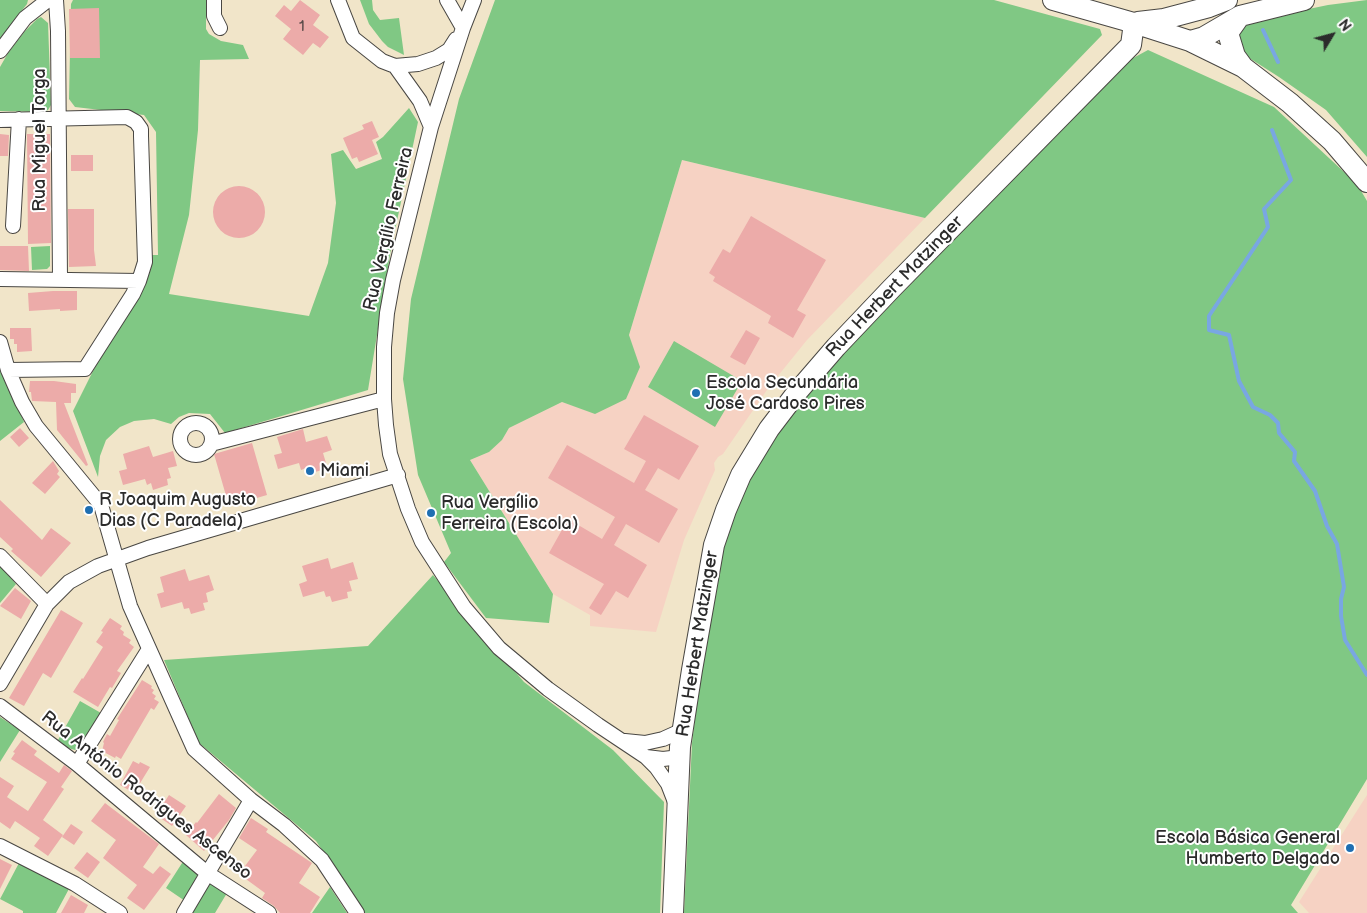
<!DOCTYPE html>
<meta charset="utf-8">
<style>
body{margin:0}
#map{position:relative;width:1367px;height:913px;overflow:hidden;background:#f1e5c9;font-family:"Balsamiq Sans",sans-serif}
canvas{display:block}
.north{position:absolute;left:1307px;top:10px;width:50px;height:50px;-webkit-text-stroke:4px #fff;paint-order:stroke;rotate:53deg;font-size:14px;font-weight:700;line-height:20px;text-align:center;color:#2b2b2b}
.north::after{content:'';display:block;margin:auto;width:18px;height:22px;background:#2b2b2b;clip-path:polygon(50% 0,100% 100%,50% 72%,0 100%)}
</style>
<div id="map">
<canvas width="1367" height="913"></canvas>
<div class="north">N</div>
</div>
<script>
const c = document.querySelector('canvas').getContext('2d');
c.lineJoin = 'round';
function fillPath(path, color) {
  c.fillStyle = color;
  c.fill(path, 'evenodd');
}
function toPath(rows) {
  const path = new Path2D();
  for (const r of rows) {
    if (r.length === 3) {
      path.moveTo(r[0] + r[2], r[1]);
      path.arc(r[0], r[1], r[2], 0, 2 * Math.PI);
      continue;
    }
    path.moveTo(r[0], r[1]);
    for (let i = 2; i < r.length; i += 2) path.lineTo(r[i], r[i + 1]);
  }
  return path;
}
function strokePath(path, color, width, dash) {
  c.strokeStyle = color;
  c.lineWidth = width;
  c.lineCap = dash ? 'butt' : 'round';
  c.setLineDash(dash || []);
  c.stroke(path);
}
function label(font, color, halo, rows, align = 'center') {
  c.font = font + ' "Balsamiq Sans",sans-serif';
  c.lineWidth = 4;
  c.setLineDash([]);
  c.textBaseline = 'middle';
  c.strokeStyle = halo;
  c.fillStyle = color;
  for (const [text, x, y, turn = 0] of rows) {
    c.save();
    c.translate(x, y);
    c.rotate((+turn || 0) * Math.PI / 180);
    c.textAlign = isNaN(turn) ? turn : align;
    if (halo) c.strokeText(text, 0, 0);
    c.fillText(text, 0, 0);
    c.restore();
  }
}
const built = toPath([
 [682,160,925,218,807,340,769,387,723,454,718,457,714,463,715,470,684,540,656,632,590,626,590,615,553,594,470,460,489,452,502,440,509,428,562,402,595,413,639,367,629,335],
 [1367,795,1367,913,1309,913,1299,902]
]);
const green = toPath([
 [0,0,28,0,27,4,0,39],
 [73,0,206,0,206,29,209,34,221,41,243,45,249,59,200,60,198,130,189,215,169,294,309,316,328,263,336,203,331,154,343,150,356,169,382,159,376,142,383,137,409,108,418,122,391,249,368,390,225,433,210,414,189,413,179,417,171,424,154,419,134,421,120,427,106,440,100,456,98,477,73,411,95,367,135,300,149,255,158,255,156,132,144,115,75,107,69,99,71,4],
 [360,0,372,0,373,10,380,20,399,18,404,55,388,47,382,41,369,24],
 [495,0,994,0,1100,29,1102,35,925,218,682,160,629,335,640,367,626,399,595,414,562,402,509,428,502,440,489,452,470,460,553,594,549,623,486,618,444,562,451,553,418,475,403,379,411,299,459,99],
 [1367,0,1367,157,1326,110,1279,77,1246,56,1239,47,1236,32,1240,27,1270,17,1328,5],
 [41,17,48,23,51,105,48,110,44,112,0,111,0,67,8,53,25,31,37,19],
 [1148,50,1274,107,1357,184,1367,201,1367,779,1291,905,1298,913,684,913,692,743,701,671,716,567,730,518,754,468,784,420,822,376,1124,63],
 [50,246,50,266,47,269,32,270,31,247],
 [674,341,742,381,715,427,648,387],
 [2,369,24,422,0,441,0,370],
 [0,565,16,584,0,603],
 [433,575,524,682,613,750,664,802,660,913,365,913,316,841,199,743,164,660,368,646],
 [80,701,101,713,81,745,75,750,68,748,58,740],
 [0,717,20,730,0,762],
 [184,860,199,872,185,901,166,888],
 [19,863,70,887,56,913,23,913,23,911,0,899],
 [213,883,227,893,215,913,190,913,208,884],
 [330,887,347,913,312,913]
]);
const stream = toPath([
 [1263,30,1278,62],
 [1272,130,1291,180,1264,209,1268,227,1209,316,1209,330,1229,335,1239,381,1253,407,1270,415,1278,423,1279,433,1295,452,1294,461,1315,491,1327,526,1337,544,1344,587,1341,599,1341,616,1345,640,1367,675]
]);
const building = toPath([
 [300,0,320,15,313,25,329,37,320,48,313,43,303,55,283,39,291,29,275,16,284,5,291,11],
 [99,8,100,58,70,58,69,9],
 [372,121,379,137,372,140,378,154,359,162,357,157,352,159,343,138,364,129,362,125],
 [0,134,9,135,8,156,0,156],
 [27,134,50,134,51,243,28,244],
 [71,155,93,155,93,171,71,171],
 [239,212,26],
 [68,209,94,209,94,250,96,266,69,267],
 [751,216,826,260,797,310,806,315,793,338,768,323,771,316,713,281,715,277,709,273,723,249,730,253],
 [0,246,28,246,29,271,0,270],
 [53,291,77,291,77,310,60,311,60,309,29,311,28,293],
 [10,328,31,328,32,351,17,352,17,344,14,344,14,339,10,339],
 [746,330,760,338,745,365,730,357],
 [30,381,54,381,76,384,76,393,71,393,71,403,64,403,88,465,86,466,57,430,56,402,32,401,31,392,29,392],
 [644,415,699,446,679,480,658,468,645,490,678,509,659,543,626,524,614,545,647,565,628,598,616,591,601,615,589,608,604,584,549,553,568,519,602,539,615,517,548,478,567,445,634,483,646,461,624,449],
 [20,428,29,438,19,447,10,437],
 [303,429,306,442,327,436,332,450,323,453,326,463,320,465,322,470,308,474,306,468,301,470,299,463,278,469,274,455,282,453,277,437],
 [252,443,267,495,229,506,214,454],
 [149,446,153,457,173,451,177,466,168,468,171,478,167,479,168,485,153,490,151,483,147,485,145,479,123,485,119,471,127,469,123,454],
 [53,461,59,471,57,474,60,477,45,494,32,483],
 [0,500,42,540,51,528,71,543,41,577,11,551,13,549,0,537],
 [328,558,331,569,353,562,358,579,349,581,352,591,347,592,348,598,332,602,330,596,326,597,324,591,303,597,299,584,307,581,302,566],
 [185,569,189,581,209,575,214,590,206,593,208,602,203,603,205,610,191,614,189,608,184,609,182,602,161,608,157,594,164,592,160,577],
 [15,588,31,601,21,619,0,606],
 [61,610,83,623,51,678,43,673,24,706,9,698],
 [110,618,122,626,120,629,124,632,123,635,131,640,129,643,134,647,117,671,121,673,112,688,110,687,98,707,73,692,82,678,83,679,103,647,96,642,103,632,101,631],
 [142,680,152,686,151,688,154,690,152,693,156,696,154,699,159,702,154,710,151,708,121,759,116,756,115,758,102,751,104,743,103,742,107,734,110,736,119,720,117,719],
 [22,740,37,751,34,755,59,773,64,765,72,771,61,787,64,789,43,820,63,835,48,856,34,846,40,838,15,821,10,829,0,822,0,808,7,797,28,811,47,782,11,759,15,753,13,752],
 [133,761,139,764,140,762,150,767,134,793,120,785],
 [0,777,14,786,0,808],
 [219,794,236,808,229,820,204,851,186,835,196,822,197,823],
 [169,795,186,806,172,826,156,815],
 [105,803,159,844,143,867,153,874,160,866,171,874,144,910,127,898,137,885,103,858,116,840,91,821],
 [251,818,268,829,266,832,312,863,299,883,320,897,310,913,280,913,274,906,262,898,265,893,239,874,257,850,239,838],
 [71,824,83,832,74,845,62,837],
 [87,852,100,862,88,878,74,868],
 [0,859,12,865,0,889],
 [71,895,88,905,84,913,61,913]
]);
const street = toPath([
 [56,0,58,31,60,279],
 [214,0,214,16,220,28],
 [338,0,353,38,382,61,395,66,418,64,436,58,449,50,456,39],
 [447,0,463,28],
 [474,0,463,28,431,127,393,280,387,313,384,347,384,399,386,425,390,454,408,509,422,542,464,607,499,648,548,689,598,725,646,757,656,767,668,784,675,802],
 [0,51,25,18,48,0],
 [395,66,420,101,431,127],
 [0,120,127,117,136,122,141,129,141,136,145,262,139,281,133,294,85,369,8,370],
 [13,226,19,119],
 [0,279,139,281],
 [0,342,8,370,22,402,36,426,101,505,130,606,194,749,251,800,284,825,322,860,357,913],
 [196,439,16],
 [211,444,384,399],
 [0,556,47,604],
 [0,684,47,604,69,582,98,566,148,548,398,475],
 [0,706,77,764,207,873,269,913],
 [625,741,645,743,663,739,683,730],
 [646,757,663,759,680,757],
 [77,764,149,649],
 [0,846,75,884,120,913],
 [184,913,251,800]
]);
const secondary = toPath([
 [1053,0,1134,23,1190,41,1243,67,1290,103,1332,141,1367,182],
 [1240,16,1228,33,1235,56,1243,67],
 [1138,22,1164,19,1209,7,1227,0],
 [1190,41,1204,37,1240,16,1304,0],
 [673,913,680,747,692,670,714,545,726,510,741,475,769,429,798,391,836,347,892,288,1131,45,1134,23]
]);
const markers = [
 [696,393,5,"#1f6fb2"],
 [310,471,5,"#1f6fb2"],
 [89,510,5,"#1f6fb2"],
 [431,513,5,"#1f6fb2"],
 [1350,848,5,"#1f6fb2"]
];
const numberNames = [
 ["1",302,27]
];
const streetNames = [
 ["Rua Miguel Torga",40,140,-90],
 ["Rua Vergílio Ferreira",389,229,-77],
 ["Rua Herbert Matzinger",895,287,-46],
 ["Rua Herbert Matzinger",698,644,-81],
 ["Rua António Rodrigues Ascenso",146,796,38]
];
const poiNames = [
 ["Escola Secundária",706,383],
 ["José Cardoso Pires",706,404],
 ["Miami",320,471],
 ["R Joaquim Augusto",99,500],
 ["Dias (C Paradela)",99,521],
 ["Rua Vergílio",441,503],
 ["Ferreira (Escola)",441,524],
 ["Escola Básica General",1340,838,"right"],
 ["Humberto Delgado",1340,859,"right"]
];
fillPath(built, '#f6d2c3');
fillPath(green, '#80c884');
strokePath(stream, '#79a7e2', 4);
fillPath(building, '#ecaba9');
strokePath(street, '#494743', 16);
strokePath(secondary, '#494743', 22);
strokePath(street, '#fff', 14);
strokePath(secondary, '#fff', 20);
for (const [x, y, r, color] of markers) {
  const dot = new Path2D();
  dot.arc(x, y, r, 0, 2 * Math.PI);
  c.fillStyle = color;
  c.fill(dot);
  strokePath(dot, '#fff', 2);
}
label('15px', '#5b4b4a', null, numberNames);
label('18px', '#2b2b2b', '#fff', streetNames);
label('18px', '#2b2b2b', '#fff', poiNames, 'left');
</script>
